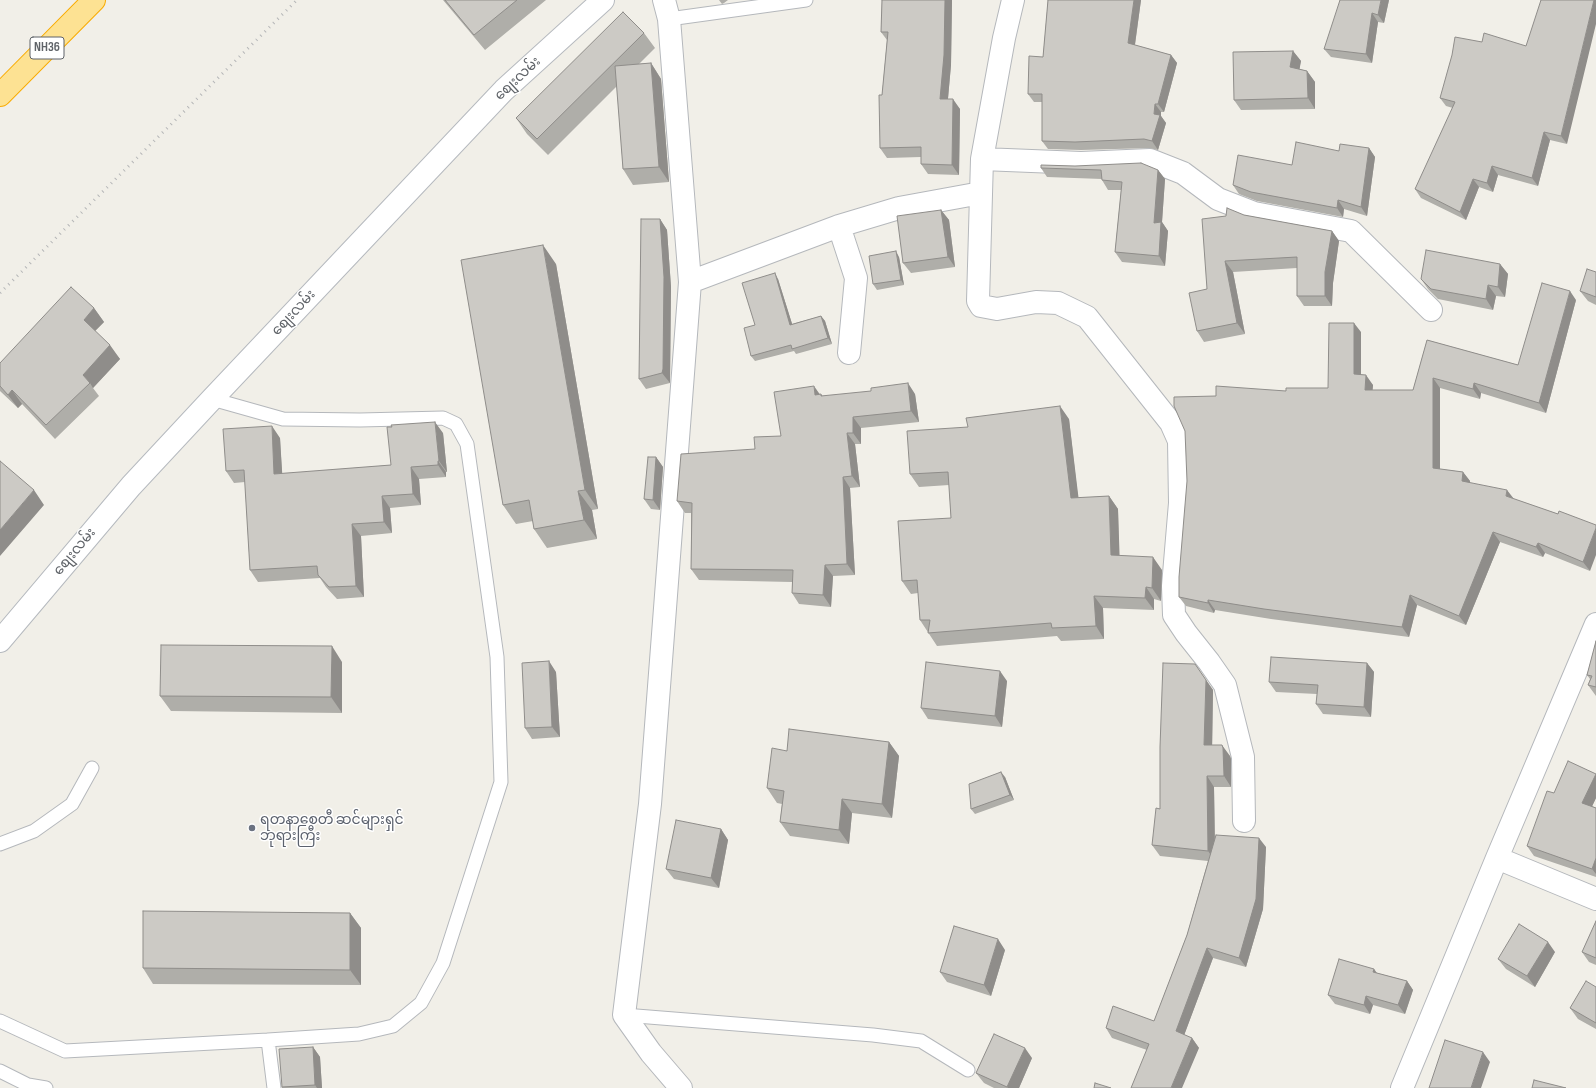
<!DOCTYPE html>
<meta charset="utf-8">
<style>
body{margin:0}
canvas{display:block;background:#f1efe8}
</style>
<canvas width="1596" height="1088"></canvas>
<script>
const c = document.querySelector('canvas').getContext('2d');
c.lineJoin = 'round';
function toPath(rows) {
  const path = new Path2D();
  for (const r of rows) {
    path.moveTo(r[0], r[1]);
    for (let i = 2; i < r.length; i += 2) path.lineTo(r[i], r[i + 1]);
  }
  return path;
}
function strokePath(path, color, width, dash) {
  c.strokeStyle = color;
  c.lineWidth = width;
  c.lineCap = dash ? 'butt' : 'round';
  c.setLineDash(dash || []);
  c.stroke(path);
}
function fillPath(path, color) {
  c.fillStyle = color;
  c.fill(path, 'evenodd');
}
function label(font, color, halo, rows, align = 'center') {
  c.font = font + ' "Sofia Sans Condensed","Noto Sans Myanmar",sans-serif';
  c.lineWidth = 3;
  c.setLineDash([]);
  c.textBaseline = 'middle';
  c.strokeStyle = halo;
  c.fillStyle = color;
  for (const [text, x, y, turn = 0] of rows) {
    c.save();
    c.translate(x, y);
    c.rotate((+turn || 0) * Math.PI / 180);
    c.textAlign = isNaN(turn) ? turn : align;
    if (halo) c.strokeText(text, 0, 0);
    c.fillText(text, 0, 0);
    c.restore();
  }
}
const lane = toPath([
 [669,19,806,0],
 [0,844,34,831,72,804,92,768],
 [624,1015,873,1035,921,1041,968,1070],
 [0,1021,65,1051,268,1040,359,1034,393,1026,421,1003,443,963,501,782,497,657,467,444,456,424,443,418,360,420,283,419,212,399],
 [268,1040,274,1088],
 [0,1071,28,1085,46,1088]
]);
const street = toPath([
 [664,0,669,19,690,282,650,804,624,1015,651,1053,681,1088],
 [1013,0,1004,38,982,159,978,301,981,306,997,309,1036,302,1058,303,1087,317,1171,423,1179,441,1180,503,1173,586,1174,615,1186,633,1209,662,1225,685,1243,757,1244,821],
 [982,159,1081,163,1150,160,1183,173,1218,199,1254,213,1351,231,1431,310],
 [839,226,856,278,849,353],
 [690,282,839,226,899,208,981,193],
 [1497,858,1596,899],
 [1402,1088,1497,858,1596,624]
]);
const secondary = toPath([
 [0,641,131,486,212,399,504,90,603,0]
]);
const highway = toPath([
 [0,95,94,0]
]);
const rail = toPath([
 [0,293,297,0]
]);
const wall = toPath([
 [443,0,546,0,485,50],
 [719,0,728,0,724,3,722,4],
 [882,0,952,0,951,65,948,99,960,109,959,175,928,174,921,164,921,157,887,158,880,148,882,95,887,40,881,32],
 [1048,0,1141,0,1135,45,1171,55,1177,63,1164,112,1161,112,1161,116,1166,123,1158,150,1149,148,1081,150,1048,149,1042,141,1042,102,1034,102,1028,94,1043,57],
 [1389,0,1384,23,1378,22,1372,63,1331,57,1324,49],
 [644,33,655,48,639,64,651,63,661,79,669,182,633,185,623,169,617,86,548,155,527,134,516,118],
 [1482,42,1526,46,1567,144,1550,140,1538,186,1498,175,1493,192,1479,187,1466,220,1421,198,1415,189,1453,108,1446,106,1440,98],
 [1293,51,1301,61,1299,69,1307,71,1315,82,1315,109,1241,110,1234,100],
 [1369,148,1375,157,1367,216,1344,209,1343,217,1257,201,1239,194,1233,185,1292,165,1339,151],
 [1041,168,1158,170,1165,179,1162,222,1168,231,1165,266,1122,262,1115,252,1121,190,1108,190,1102,180,1102,179,1047,177],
 [941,210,949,220,955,267,911,273,903,263],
 [1244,215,1332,231,1339,241,1333,283,1332,306,1304,306,1297,296,1297,268,1233,272,1245,334,1204,342,1197,331,1207,289],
 [660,219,667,230,671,287,670,383,646,389,639,379],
 [899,257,904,285,877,290,873,284],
 [556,264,598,509,592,510,597,539,547,548,534,529,533,521,516,524,503,505],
 [1500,264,1508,274,1505,297,1496,296,1493,310,1438,299,1428,289,1421,279],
 [1596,272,1596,305,1588,301,1580,291],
 [778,279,792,324,821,316,825,321,832,344,796,354,794,351,755,361,751,356,755,325],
 [1576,300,1546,413,1481,393,1480,399,1440,388,1440,469,1463,472,1470,481,1470,483,1514,499,1558,514,1590,571,1545,553,1543,557,1500,542,1466,625,1417,605,1409,637,1271,619,1215,610,1214,613,1186,606,1179,597,1216,396,1328,388,1361,332,1361,375,1373,385,1372,390,1413,390,1427,340,1518,365],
 [94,308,104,322,95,331,120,359,93,388,99,396,55,439,22,404,18,408,0,391,0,363],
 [820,394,822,396,915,394,919,422,861,428,861,444,855,444,860,487,850,488,855,575,833,576,831,607,799,604,792,593,792,582,699,580,691,569,691,513,685,513,677,501,755,449,781,436],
 [1069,419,1078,498,1109,496,1118,509,1119,556,1162,570,1161,601,1154,599,1154,610,1103,608,1104,639,1061,641,1057,636,937,646,920,620,918,593,911,594,902,581,951,518,949,485,919,487,910,474,968,427],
 [443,433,447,472,446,472,446,477,419,479,421,505,390,508,392,533,361,536,364,597,337,599,326,587,320,578,258,582,250,570,245,482,234,483,226,471,280,438,282,474,391,465],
 [656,457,663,467,660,510,651,509,644,499],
 [1596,641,1596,696,1588,685,1590,679,1587,675],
 [342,662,342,713,171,711,160,696],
 [1367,663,1374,672,1371,717,1323,714,1316,704,1317,694,1276,692,1269,682],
 [1195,664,1213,690,1212,745,1230,756,1231,759,1231,787,1214,787,1215,837,1266,847,1263,909,1246,967,1213,958,1184,1035,1192,1038,1199,1048,1147,1050,1112,1038,1106,1028,1154,1021,1187,935,1208,861,1160,856,1152,845],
 [556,672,560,737,532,739,525,728],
 [1007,681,1002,727,928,719,921,708],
 [889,742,899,756,892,818,852,813,849,844,790,836,780,822,782,804,777,803,767,788,787,751],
 [1596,774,1596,798,1592,806,1596,808,1596,877,1534,856,1527,846,1554,793],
 [1005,777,1014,800,975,814,971,809],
 [721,829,728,840,719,888,674,879,666,869],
 [350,913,361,928,361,985,153,984,143,968],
 [1596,921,1596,965,1589,962,1582,952],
 [1005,950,991,996,947,982,940,972],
 [1555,952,1535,987,1506,969,1498,959],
 [1374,969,1377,973,1407,981,1413,990,1405,1014,1373,1005,1370,1014,1335,1004,1328,995],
 [1596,987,1596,1029,1578,1019,1570,1008],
 [313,1047,320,1057,322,1088,282,1088,282,1087],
 [1032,1058,1019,1088,994,1088,984,1083,976,1073]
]);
const shadedWall = toPath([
 [945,0,952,0,951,65,947,109,940,99],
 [1134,0,1141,0,1134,51,1128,43],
 [1381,0,1389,0,1384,23,1378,15],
 [1594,0,1596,0,1596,24,1567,144,1561,136],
 [1372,13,1378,22,1372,63,1366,54],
 [1293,51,1301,61,1298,78,1290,67],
 [1171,55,1177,63,1164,112,1158,104],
 [651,63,661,79,669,182,659,167],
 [1307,71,1315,82,1315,109,1308,98],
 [953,99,960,109,959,175,952,165],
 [1155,104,1161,112,1161,116,1166,123,1158,150,1152,141],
 [1544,132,1550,140,1538,186,1532,178],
 [1369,148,1375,157,1367,216,1361,207],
 [1492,166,1498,175,1493,192,1487,183],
 [1158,170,1165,179,1162,222,1168,231,1165,266,1159,256,1154,223],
 [1473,179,1479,187,1466,220,1460,212],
 [1338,200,1344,209,1343,217,1337,208],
 [941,210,949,220,955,267,948,257],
 [660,219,667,230,671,287,670,383,662,373],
 [1332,231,1339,241,1333,283,1332,306,1325,296,1325,272],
 [543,245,556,264,598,509,585,490],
 [896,251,899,257,904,285,901,280],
 [1225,261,1233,272,1245,334,1237,323],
 [1500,264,1508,274,1505,297,1498,287],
 [775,273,778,279,794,330,790,325],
 [1488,285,1496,296,1493,310,1486,299],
 [1570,291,1576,300,1546,413,1539,403],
 [94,308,104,322,93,333,84,320],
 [821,316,825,321,832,344,828,338],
 [1354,323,1361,332,1361,384,1354,374],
 [110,345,120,359,93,388,90,383,83,375],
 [1366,375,1373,385,1372,400,1365,390],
 [1433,378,1440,388,1440,478,1433,468],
 [908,383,915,394,919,422,911,411],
 [1474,383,1481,393,1480,399,1473,389],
 [814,386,821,396,821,394,829,405,815,395],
 [12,390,22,404,18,408,8,395],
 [1060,406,1069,419,1080,510,1071,498],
 [853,417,861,428,861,444,853,433],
 [435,422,443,433,447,472,439,461],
 [272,426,280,438,283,486,274,474],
 [847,433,855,444,860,487,852,476],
 [656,457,663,467,660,510,653,500],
 [438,461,446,472,446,477,438,465],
 [411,467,419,479,421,505,413,494],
 [1463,472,1470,481,1469,491,1462,481],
 [843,477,850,488,855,575,847,564],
 [34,490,44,505,0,556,0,530],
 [1507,490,1514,499,1506,496],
 [578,491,592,510,597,539,584,520],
 [382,496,390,508,392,533,384,522],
 [1109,496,1118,509,1120,568,1111,555],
 [352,524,361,536,364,597,356,586],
 [1596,528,1596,555,1590,571,1583,562],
 [1493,532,1500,542,1466,625,1459,616],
 [1538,543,1545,553,1543,557,1536,547],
 [1153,557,1162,570,1161,601,1152,588],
 [825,565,833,576,831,607,823,595],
 [1146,587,1154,599,1154,610,1145,598],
 [1410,595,1417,605,1409,637,1402,627],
 [1094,596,1103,608,1104,639,1096,626],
 [1208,600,1215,610,1214,613,1208,603],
 [332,646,342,662,342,713,331,697],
 [549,661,556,672,560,737,552,727],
 [1367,663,1374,672,1371,717,1364,707],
 [1000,671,1007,681,1002,727,995,716],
 [1206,680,1213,690,1212,756,1204,745],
 [889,742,899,756,892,818,882,804],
 [1222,745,1230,756,1231,759,1231,787,1224,776],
 [1001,772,1005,777,1014,800,1010,795],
 [1596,774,1596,798,1589,813,1582,803],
 [1207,776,1214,787,1215,861,1208,851],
 [842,799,852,813,849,844,839,830],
 [721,829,728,840,719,888,711,878],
 [1259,838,1266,847,1263,909,1246,967,1239,958],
 [1596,858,1596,874,1592,869],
 [350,913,361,928,361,985,350,970],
 [998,939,1005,950,991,996,984,985],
 [1548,942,1555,952,1535,987,1527,976],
 [1207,948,1213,958,1182,1041,1176,1031],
 [1374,969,1380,978,1373,972],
 [1407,981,1413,990,1405,1014,1398,1005],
 [1366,996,1373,1005,1370,1014,1364,1005],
 [1192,1038,1199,1048,1182,1088,1171,1088],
 [313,1047,320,1057,322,1088,317,1088,315,1085],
 [1025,1048,1032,1058,1019,1088,1008,1088,1007,1087],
 [1483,1052,1490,1062,1481,1088,1471,1088]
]);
const building = toPath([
 [445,0,517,0,474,35,445,0],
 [882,0,945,0,944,55,940,99,953,99,952,165,921,164,921,147,880,148,879,95,882,95,888,32,881,32,882,0],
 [1048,0,1134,0,1128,43,1171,55,1158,104,1155,104,1154,114,1160,115,1152,141,1144,139,1075,142,1042,141,1042,94,1028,94,1029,56,1043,57,1048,0],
 [1340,0,1381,0,1378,15,1372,13,1366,54,1324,49,1340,0],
 [1541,0,1594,0,1561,136,1544,132,1532,178,1492,166,1487,183,1473,179,1460,212,1415,189,1455,102,1440,98,1452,55,1455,37,1482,42,1484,33,1526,46,1541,0],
 [623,12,644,33,537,139,516,118,623,12],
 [1293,51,1290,67,1307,71,1308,98,1234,100,1233,52,1293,51],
 [651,63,659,167,623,169,615,66,651,63],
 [1296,142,1339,151,1340,144,1369,148,1361,207,1338,200,1337,208,1251,192,1233,185,1238,155,1292,165,1296,142],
 [1141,163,1158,170,1154,223,1161,222,1159,256,1115,252,1122,182,1102,180,1101,170,1041,168,1041,165,1075,166,1141,163],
 [1227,208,1244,215,1332,231,1325,272,1325,296,1297,296,1297,257,1225,261,1237,323,1197,331,1189,293,1207,289,1202,219,1226,216,1227,208],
 [941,210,948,257,903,263,897,216,941,210],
 [641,219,660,219,664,277,663,369,662,373,639,379,641,219],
 [543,245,585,490,578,491,584,520,534,529,529,500,503,505,461,260,543,245],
 [1426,250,1500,264,1498,287,1488,285,1486,299,1431,289,1421,279,1426,250],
 [896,251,901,280,873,284,869,256,896,251],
 [1587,269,1596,272,1596,297,1580,291,1587,269],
 [775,273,790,325,821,316,828,338,792,349,791,345,751,356,744,328,755,325,742,283,775,273],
 [1542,283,1570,291,1539,403,1474,383,1473,389,1433,378,1433,468,1463,472,1462,481,1507,490,1506,496,1558,514,1559,511,1596,525,1596,528,1583,562,1538,543,1536,547,1493,532,1459,616,1410,595,1402,627,1264,609,1208,600,1208,603,1179,597,1179,577,1187,481,1185,431,1174,406,1174,397,1216,396,1216,386,1286,391,1286,388,1328,388,1329,323,1354,323,1354,374,1366,375,1365,390,1413,390,1427,340,1518,365,1542,283],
 [71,287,94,308,84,320,110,345,83,375,90,383,46,425,12,390,8,395,0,386,0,363,71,287],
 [908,383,911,411,853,417,853,433,847,433,852,476,843,477,847,564,825,565,823,595,792,593,793,570,691,569,692,503,677,501,681,454,755,449,754,437,781,436,774,392,814,386,815,395,821,394,821,396,871,391,871,388,908,383],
 [1060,406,1071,498,1109,496,1111,555,1153,557,1152,588,1146,587,1145,598,1094,596,1096,626,1052,628,1051,623,928,633,930,620,920,620,917,580,902,581,898,521,951,518,948,472,910,474,907,431,968,427,966,418,1060,406],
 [435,422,439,461,438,461,438,465,411,467,413,494,382,496,384,522,352,524,356,586,329,587,318,575,317,566,250,570,244,470,226,471,223,429,272,426,274,474,391,465,387,427,392,427,391,425,435,422],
 [648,457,656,457,653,500,644,499,648,457],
 [0,461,34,490,0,530,0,461],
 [1596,641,1596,687,1588,685,1592,676,1587,675,1596,641],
 [161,645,332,646,331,697,160,696,161,645],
 [1271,657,1367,663,1364,707,1316,704,1318,685,1269,682,1271,657],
 [549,661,552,727,525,728,522,663,549,661],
 [926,662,1000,671,995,716,921,708,926,662],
 [1163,663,1195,664,1206,680,1204,745,1222,745,1223,748,1224,776,1207,776,1208,851,1152,845,1156,808,1160,809,1160,747,1163,663],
 [789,729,889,742,882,804,842,799,839,830,780,822,784,791,767,788,772,748,787,751,789,729],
 [1568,761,1596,774,1582,803,1596,808,1596,858,1592,869,1527,846,1547,791,1554,793,1568,761],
 [1001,772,1010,795,971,809,969,784,1001,772],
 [676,820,721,829,711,878,666,869,676,820],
 [1216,835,1259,838,1256,899,1239,958,1207,948,1176,1031,1192,1038,1171,1088,1131,1088,1149,1044,1106,1028,1113,1006,1154,1021,1187,935,1216,835],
 [143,911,350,913,350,970,143,968,143,911],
 [1596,921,1596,958,1582,952,1596,921],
 [1519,924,1548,942,1527,976,1498,959,1519,924],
 [954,926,998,939,984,985,940,972,954,926],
 [1339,959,1374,969,1373,972,1407,981,1398,1005,1366,996,1364,1005,1328,995,1339,959],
 [1586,981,1596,987,1596,1023,1570,1008,1586,981],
 [994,1034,1025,1048,1007,1087,976,1073,994,1034],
 [1445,1040,1483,1052,1471,1088,1429,1088,1445,1040],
 [313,1047,315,1085,282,1087,279,1049,313,1047],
 [1534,1080,1566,1088,1532,1088,1534,1080],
 [1095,1083,1111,1088,1094,1088,1095,1083]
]);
const markers = [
 [252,828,4,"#6b7280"]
];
const shields = [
 [47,48,34]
];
const shieldNames = [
 ["NH36",47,48]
];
const streetNames = [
 ["စျေးလမ်း",518,79,-43],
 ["စျေးလမ်း",294,313,-47],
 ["စျေးလမ်း",75,552,-50]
];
const worshipNames = [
 ["ရတနာစေတီ ဆင်များရှင်",260,820],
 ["ဘုရားကြီး",260,836]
];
strokePath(lane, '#b5b8bc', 15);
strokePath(street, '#b5b8bc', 24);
strokePath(secondary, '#b6babf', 24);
strokePath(highway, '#f9ab00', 24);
strokePath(lane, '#fff', 13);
strokePath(street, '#fff', 22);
strokePath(secondary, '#fff', 22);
strokePath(highway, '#fde293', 22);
strokePath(rail, '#b6b7b8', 3, [1, 5]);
fillPath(wall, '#afaea9');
fillPath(shadedWall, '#8f8d8a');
fillPath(building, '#cccac5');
strokePath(building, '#8f8d8a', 1);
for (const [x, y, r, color] of markers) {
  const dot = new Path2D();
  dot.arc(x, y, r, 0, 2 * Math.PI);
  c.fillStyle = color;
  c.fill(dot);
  strokePath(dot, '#fff', 1.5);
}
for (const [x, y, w] of shields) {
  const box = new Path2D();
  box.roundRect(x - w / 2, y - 11, w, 22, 3);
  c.fillStyle = '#fff';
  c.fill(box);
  strokePath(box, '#5f6368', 1);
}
label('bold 13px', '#5f6368', null, shieldNames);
label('14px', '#5f6368', '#fff', streetNames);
label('14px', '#5b616d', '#fff', worshipNames, 'left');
</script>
